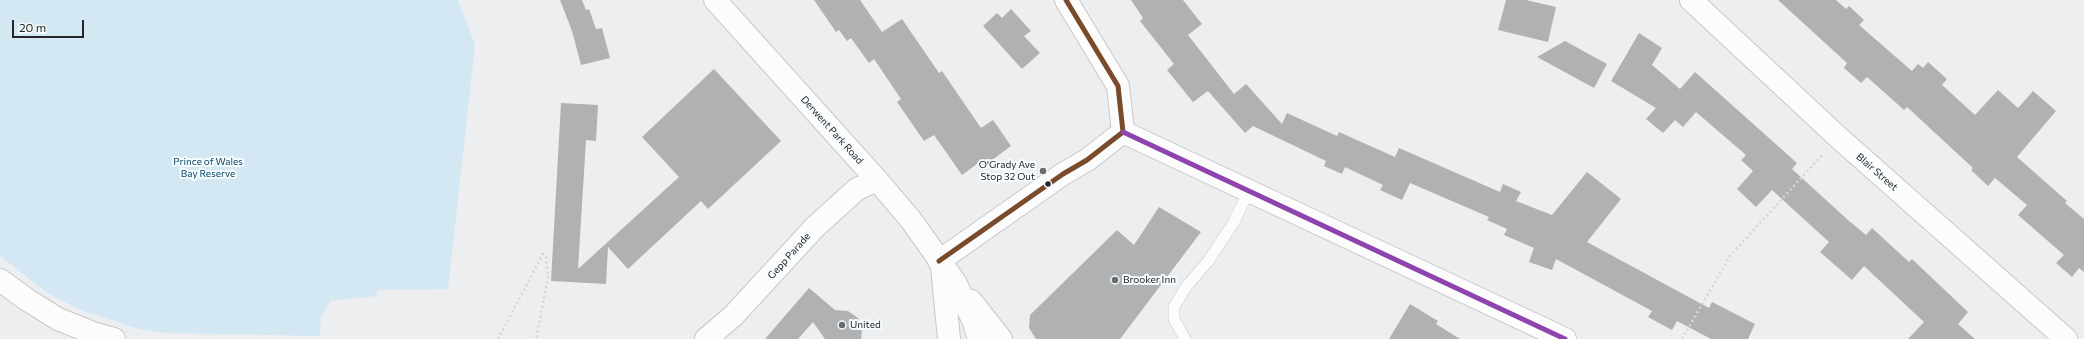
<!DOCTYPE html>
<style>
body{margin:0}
#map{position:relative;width:2084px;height:339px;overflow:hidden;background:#eceef0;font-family:Commissioner,sans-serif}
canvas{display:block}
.scale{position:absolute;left:12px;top:20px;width:72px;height:18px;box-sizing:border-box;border:2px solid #242627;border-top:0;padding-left:5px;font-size:12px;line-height:14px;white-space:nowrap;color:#242627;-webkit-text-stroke:3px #f7fcff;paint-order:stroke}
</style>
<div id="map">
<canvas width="2084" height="339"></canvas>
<div class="scale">20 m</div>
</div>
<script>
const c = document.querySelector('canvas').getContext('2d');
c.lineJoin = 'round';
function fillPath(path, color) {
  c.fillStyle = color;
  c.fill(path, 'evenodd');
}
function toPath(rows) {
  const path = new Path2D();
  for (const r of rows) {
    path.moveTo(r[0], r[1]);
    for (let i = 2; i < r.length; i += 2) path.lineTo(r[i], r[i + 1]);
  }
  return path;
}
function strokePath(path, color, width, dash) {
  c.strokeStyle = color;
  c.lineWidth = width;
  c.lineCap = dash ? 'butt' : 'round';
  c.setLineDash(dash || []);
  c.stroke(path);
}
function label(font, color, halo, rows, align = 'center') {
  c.font = font + ' Commissioner,sans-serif';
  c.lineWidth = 4;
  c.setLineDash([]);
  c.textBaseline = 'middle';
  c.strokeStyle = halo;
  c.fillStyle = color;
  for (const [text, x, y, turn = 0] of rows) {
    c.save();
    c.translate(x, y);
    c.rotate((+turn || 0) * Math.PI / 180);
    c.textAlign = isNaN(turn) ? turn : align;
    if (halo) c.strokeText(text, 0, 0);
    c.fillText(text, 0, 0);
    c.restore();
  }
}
const green = toPath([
 [0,0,458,0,475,45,448,289,378,290,377,296,331,301,321,316,320,336,166,333,139,329,80,310,46,292,0,256]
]);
const building = toPath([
 [560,0,582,0,586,10,589,9,596,29,602,28,610,58,581,65,572,31],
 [814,0,860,0,882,32,902,19,939,73,942,71,981,128,993,120,1011,146,984,166,981,161,962,175,934,135,924,141,897,102,901,99,874,59,869,63,851,38,847,41,839,30,836,32],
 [1131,0,1183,0,1202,24,1188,35,1234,94,1246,84,1282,124,1287,113,1337,136,1339,132,1395,157,1399,148,1500,192,1503,184,1521,192,1516,201,1552,215,1587,172,1621,199,1587,242,1709,308,1712,302,1755,324,1748,339,1711,339,1677,321,1672,330,1648,317,1652,311,1556,259,1552,270,1529,262,1534,248,1504,235,1507,229,1487,220,1489,217,1410,183,1402,200,1380,190,1383,185,1345,167,1342,174,1324,166,1326,161,1253,126,1245,133,1208,91,1193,102,1167,70,1174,64,1140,21,1143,18],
 [1506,0,1526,0,1556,7,1548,42,1498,30],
 [1778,0,1836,0,1846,9,1849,6,1864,20,1859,25,1912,71,1918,64,1923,68,1928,62,1947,79,1942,85,1975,115,1998,90,2018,108,2033,91,2056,111,2017,157,2067,201,2065,203,2084,219,2084,272,2079,268,2072,277,2056,263,2064,255,2018,215,2027,205,1995,178,1988,186,1971,170,1973,168,1907,107,1904,110,1867,77,1861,83,1844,68,1847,63],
 [1011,9,1031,31,1024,36,1040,53,1022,69,983,26,997,13,1002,18],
 [1639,33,1662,48,1652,65,1680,89,1695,72,1797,163,1792,169,1848,220,1866,235,1872,228,1909,262,1912,259,1968,312,1958,324,1975,339,1908,339,1924,322,1864,266,1852,280,1820,252,1829,242,1772,190,1756,207,1737,189,1753,171,1741,160,1746,155,1696,112,1683,127,1675,120,1663,133,1646,119,1656,108,1611,81],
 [1565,41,1607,64,1594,88,1537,57],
 [714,69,781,141,708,209,701,201,628,269,608,247,606,284,551,281,561,103,598,105,596,141,586,140,578,269,679,177,642,137],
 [1159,207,1201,232,1120,339,1036,339,1029,328,1030,315,1117,230,1134,245],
 [809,288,835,310,848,311,858,318,862,330,861,339,825,339,813,322,798,339,765,339],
 [1410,304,1438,321,1436,324,1460,339,1389,339]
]);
const path = toPath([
 [498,339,543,254,546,257,548,278,536,339],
 [1682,339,1730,256,1823,154]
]);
const service = toPath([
 [1185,339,1174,319,1174,307,1186,287,1209,260,1234,222,1249,191]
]);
const minor = toPath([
 [1691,0,1838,137,2066,339],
 [1123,132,1565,339],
 [939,261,1063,174,1087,160,1123,132,1118,86,1066,0],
 [0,280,26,299,58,319,93,333,114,339],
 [706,339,733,316,815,227,857,189,877,180]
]);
const tertiary = toPath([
 [715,0,877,180,911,220,955,282,973,320,979,339],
 [942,267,949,339],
 [971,301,1001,339]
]);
const bus1 = toPath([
 [939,261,1063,174,1087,160,1123,132,1118,86,1066,0]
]);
const bus2 = toPath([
 [1123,132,1565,339]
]);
const markers = [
 [1043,171,4,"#6a6c6d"],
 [1048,184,3.5,"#242627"],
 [1115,280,4,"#6a6c6d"],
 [842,325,4,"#6a6c6d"]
];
const streetNames = [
 ["Derwent Park Road",832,130,48],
 ["Blair Street",1877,172,41],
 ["Gepp Parade",789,256,-48]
];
const parkNames = [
 ["Prince of Wales",208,162],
 ["Bay Reserve",208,174]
];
const poiNames = [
 ["O'Grady Ave",1035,165,"right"],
 ["Stop 32 Out",1035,177,"right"],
 ["Brooker Inn",1123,280],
 ["United",850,325]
];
fillPath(green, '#d4e8f4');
fillPath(building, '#b0b1b3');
strokePath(service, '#c7c8ca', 12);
strokePath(minor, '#c7c8ca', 24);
strokePath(tertiary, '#c7c8ca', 24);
strokePath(path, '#d6d6d6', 2.5, [2, 3]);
strokePath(service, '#fcfcfd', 11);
strokePath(minor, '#fcfcfd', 22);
strokePath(tertiary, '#fcfcfd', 22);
strokePath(bus1, '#7a4b2a', 5);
strokePath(bus2, '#8e44ad', 5);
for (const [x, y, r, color] of markers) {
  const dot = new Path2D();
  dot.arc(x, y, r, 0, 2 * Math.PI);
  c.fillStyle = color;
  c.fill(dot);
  strokePath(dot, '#f7fcff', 1.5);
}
label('10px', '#242627', '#f7fcff', streetNames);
label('10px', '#084965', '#f7fcff', parkNames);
label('10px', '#242627', '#f7fcff', poiNames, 'left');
</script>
